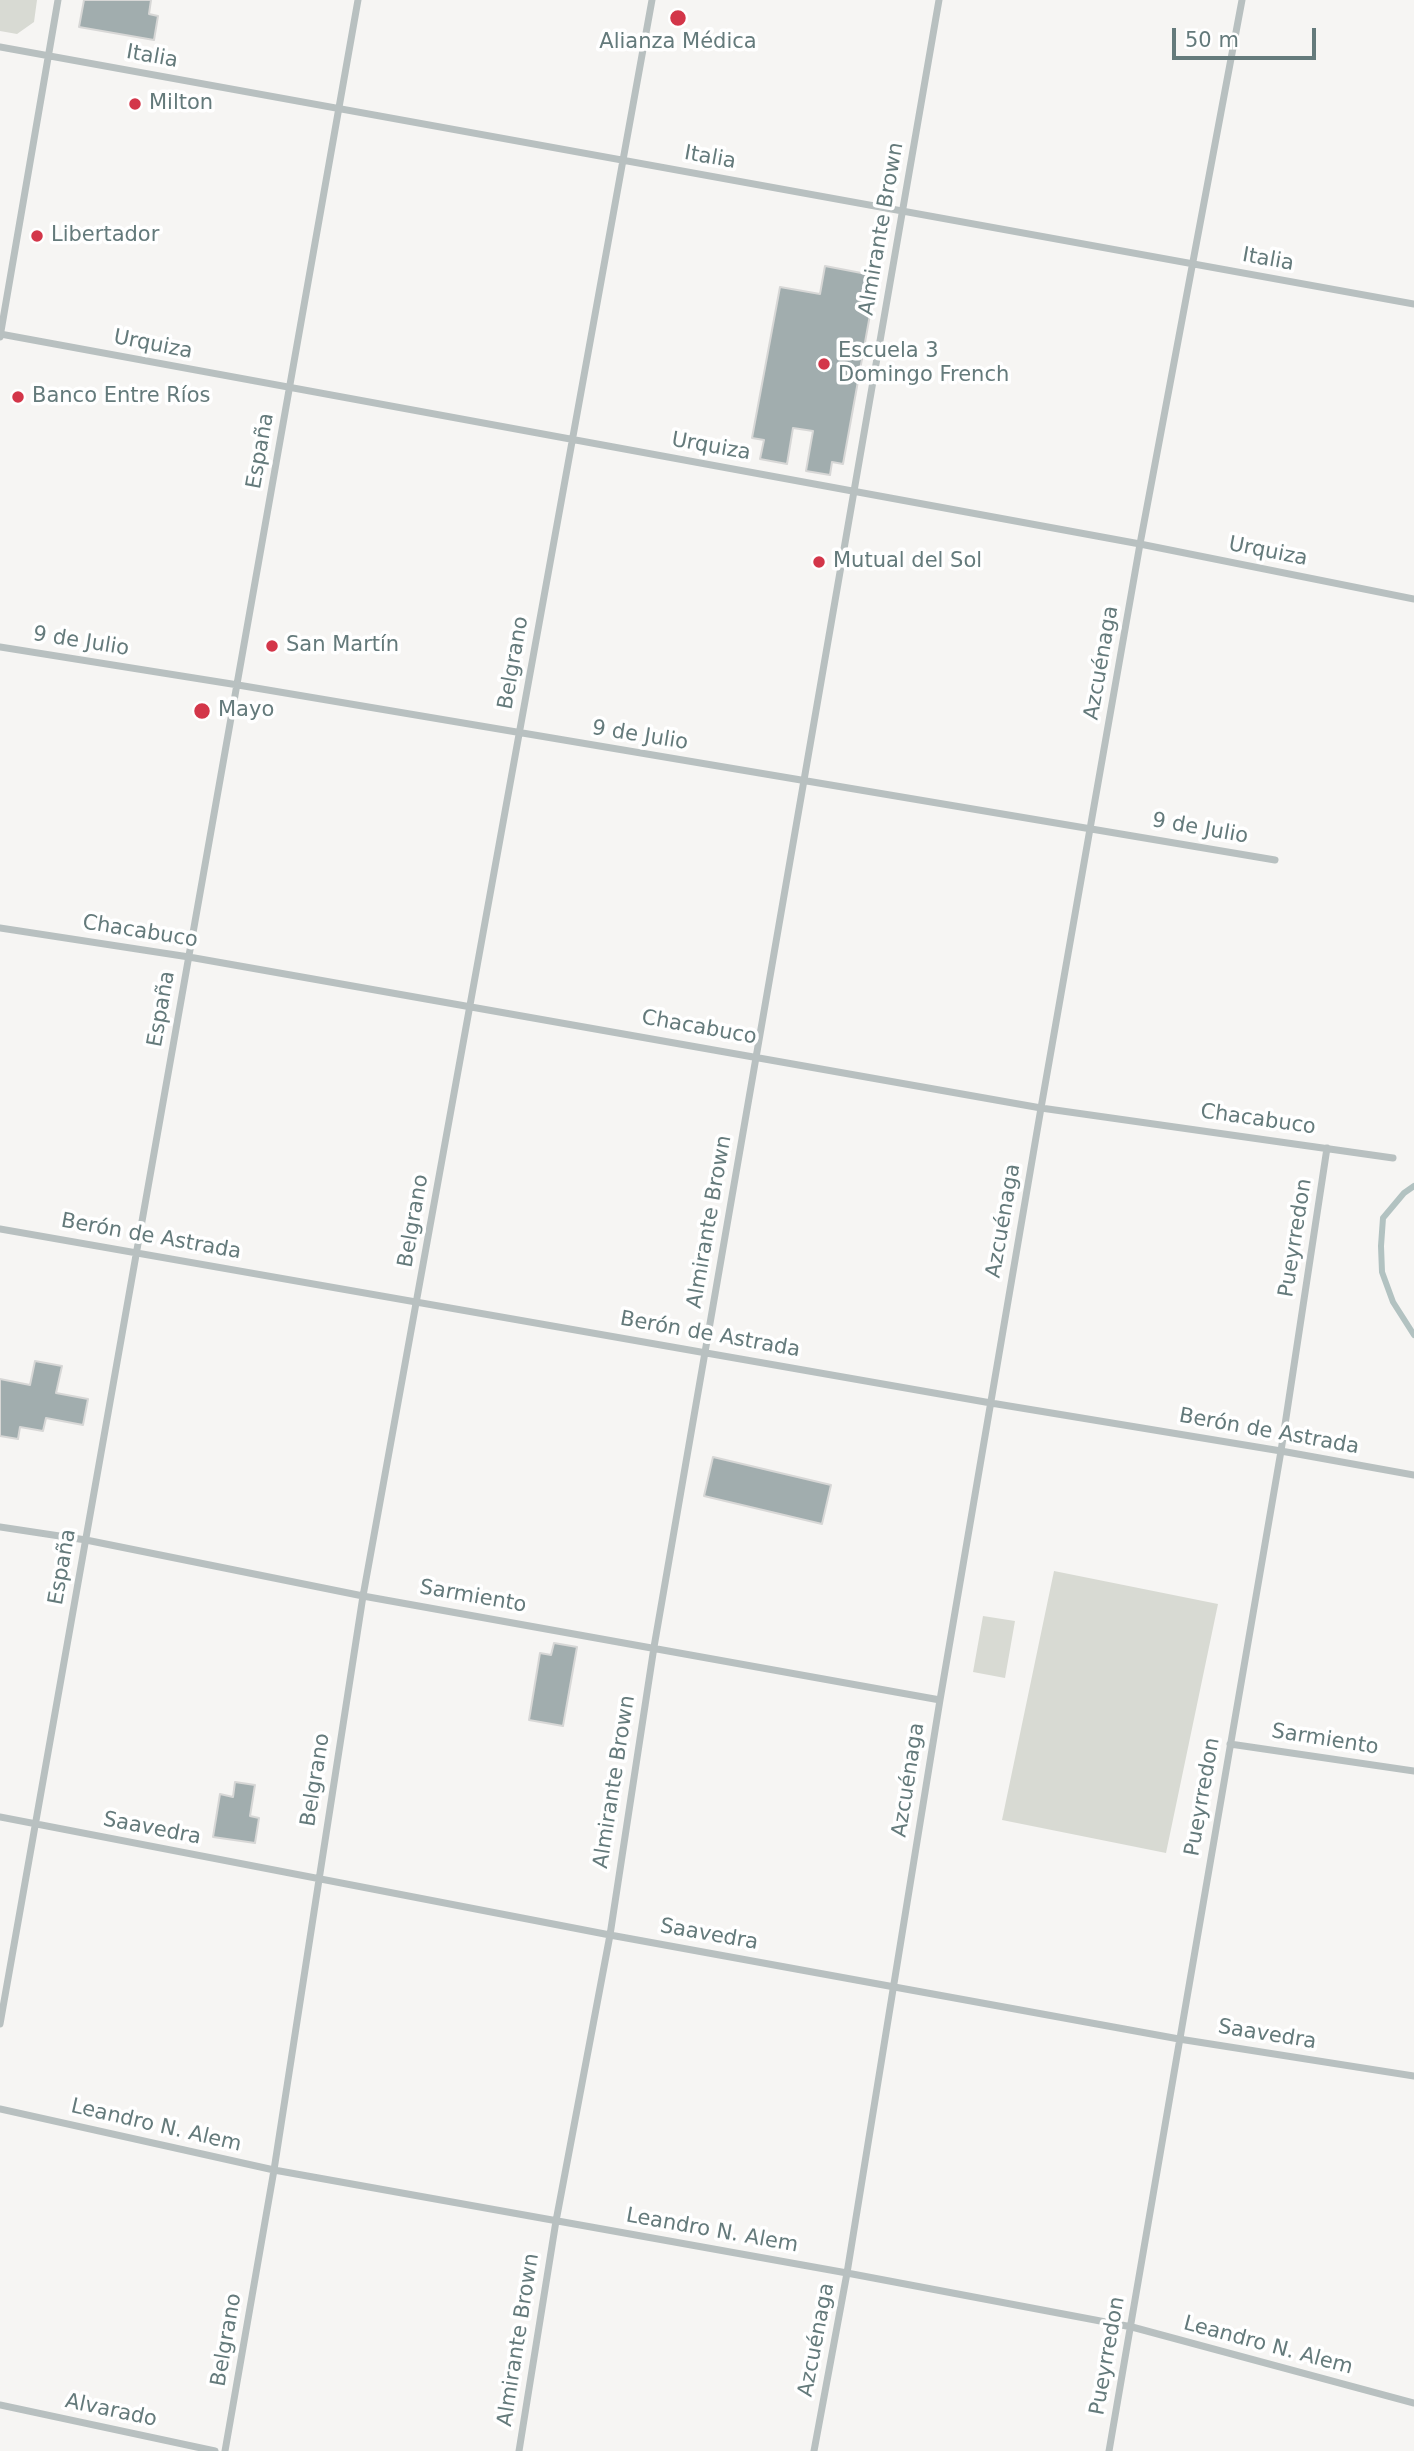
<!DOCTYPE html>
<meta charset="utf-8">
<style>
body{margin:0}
#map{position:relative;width:1414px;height:2451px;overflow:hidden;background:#f6f5f3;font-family:"DejaVu Sans",sans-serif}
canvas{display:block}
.scale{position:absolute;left:1172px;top:28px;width:144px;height:32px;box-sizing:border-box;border:4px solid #647a7b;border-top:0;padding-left:9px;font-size:21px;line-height:24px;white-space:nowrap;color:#647a7b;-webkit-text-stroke:5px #fff;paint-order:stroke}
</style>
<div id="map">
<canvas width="1414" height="2451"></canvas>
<div class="scale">50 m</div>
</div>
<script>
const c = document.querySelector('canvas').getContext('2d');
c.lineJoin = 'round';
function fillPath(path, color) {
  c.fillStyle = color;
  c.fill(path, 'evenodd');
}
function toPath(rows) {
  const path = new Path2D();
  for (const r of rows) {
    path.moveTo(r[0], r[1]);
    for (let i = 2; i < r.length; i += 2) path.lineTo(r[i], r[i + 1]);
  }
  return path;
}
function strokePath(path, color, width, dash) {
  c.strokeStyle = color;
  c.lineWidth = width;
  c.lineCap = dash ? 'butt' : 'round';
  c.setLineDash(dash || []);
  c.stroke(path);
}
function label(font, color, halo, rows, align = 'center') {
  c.font = font + ' "DejaVu Sans",sans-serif';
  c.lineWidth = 7;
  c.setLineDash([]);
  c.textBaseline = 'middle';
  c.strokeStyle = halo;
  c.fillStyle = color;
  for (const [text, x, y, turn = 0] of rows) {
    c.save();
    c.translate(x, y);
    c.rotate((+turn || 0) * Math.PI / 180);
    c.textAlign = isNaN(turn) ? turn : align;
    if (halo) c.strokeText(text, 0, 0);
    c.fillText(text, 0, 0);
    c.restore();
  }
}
const green = toPath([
 [0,0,37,0,34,22,17,34,0,31],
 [1054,1571,1218,1604,1166,1853,1002,1820],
 [983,1616,1015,1621,1005,1678,973,1672]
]);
const stream = toPath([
 [1414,1186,1404,1193,1383,1218,1381,1246,1382,1272,1393,1302,1414,1335]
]);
const building = toPath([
 [84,0,151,0,149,14,158,16,154,40,79,27,84,0],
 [825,266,877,276,843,464,832,462,830,475,806,471,813,431,793,428,787,464,760,459,764,440,752,438,780,287,820,294,825,266],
 [35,1361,62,1366,56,1393,88,1399,83,1425,46,1418,43,1431,20,1427,18,1439,0,1436,0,1379,30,1385,35,1361],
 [713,1457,831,1485,822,1524,704,1496,713,1457],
 [554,1643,577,1647,563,1726,529,1720,540,1653,551,1655,554,1643],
 [235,1782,255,1785,250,1816,259,1818,255,1843,213,1837,220,1794,233,1797,235,1782]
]);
const street = toPath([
 [0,47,1414,304],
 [0,334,1140,544,1414,599],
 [0,337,58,0],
 [0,647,238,685,1275,860],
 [0,928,189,957,1041,1108,1393,1158],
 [0,1229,991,1403,1281,1451,1414,1475],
 [0,1527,86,1540,363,1596,940,1700],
 [1230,1744,1414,1771],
 [0,1817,610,1935,1179,2039,1414,2076],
 [0,2024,358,0],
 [0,2109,274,2170,847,2273,1132,2327,1414,2403],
 [0,2405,215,2451],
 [225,2451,274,2170,363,1596,652,0],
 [519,2451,556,2221,610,1935,654,1647,939,0],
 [814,2451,847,2273,940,1700,1041,1108,1140,544,1242,0],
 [1109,2451,1281,1451,1327,1148]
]);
const markers = [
 [678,18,9,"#d33649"],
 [135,104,7,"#d33649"],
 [37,236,7,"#d33649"],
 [824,364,7,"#d33649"],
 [18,397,7,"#d33649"],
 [819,562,7,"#d33649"],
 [272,646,7,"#d33649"],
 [202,711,9,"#d33649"]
];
const poiNames = [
 ["Alianza Médica",678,43,"center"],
 ["Milton",149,104],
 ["Libertador",51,236],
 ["Escuela 3",838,352],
 ["Domingo French",838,376],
 ["Banco Entre Ríos",32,397],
 ["Mutual del Sol",833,562],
 ["San Martín",286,646],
 ["Mayo",218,711]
];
const streetNames = [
 ["Italia",152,57,10],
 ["Italia",710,158,10],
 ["Almirante Brown",882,229,-80],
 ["Italia",1268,260,10],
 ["Urquiza",153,345,11],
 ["Urquiza",711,447,10],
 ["España",261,451,-80],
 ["Urquiza",1268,552,11],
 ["9 de Julio",81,642,9],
 ["Belgrano",514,663,-80],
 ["Azcuénaga",1102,663,-80],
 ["9 de Julio",640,736,9],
 ["9 de Julio",1200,829,10],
 ["Chacabuco",140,932,9],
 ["España",162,1009,-80],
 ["Chacabuco",699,1028,10],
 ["Chacabuco",1258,1120,8],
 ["Belgrano",414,1221,-80],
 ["Azcuénaga",1004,1221,-80],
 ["Almirante Brown",710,1222,-80],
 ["Berón de Astrada",151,1237,10],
 ["Pueyrredon",1296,1238,-81],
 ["Berón de Astrada",710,1335,10],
 ["Berón de Astrada",1269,1432,10],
 ["España",63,1567,-80],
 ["Sarmiento",473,1597,10],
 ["Sarmiento",1325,1740,9],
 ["Belgrano",316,1780,-81],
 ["Azcuénaga",909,1780,-81],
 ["Almirante Brown",615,1782,-81],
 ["Pueyrredon",1203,1797,-80],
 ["Saavedra",152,1829,11],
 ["Saavedra",709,1935,10],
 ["Saavedra",1267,2035,9],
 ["Leandro N. Alem",156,2126,13],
 ["Leandro N. Alem",712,2231,10],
 ["Belgrano",227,2340,-80],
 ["Almirante Brown",519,2340,-81],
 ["Azcuénaga",817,2340,-79],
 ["Leandro N. Alem",1268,2346,15],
 ["Pueyrredon",1108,2356,-80],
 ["Alvarado",111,2411,12]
];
fillPath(green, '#d8dad3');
strokePath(stream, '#b2c2c1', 6);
fillPath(building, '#a1adae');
strokePath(building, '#d7d7d6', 2);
strokePath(street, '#b8c0c0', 7);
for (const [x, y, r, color] of markers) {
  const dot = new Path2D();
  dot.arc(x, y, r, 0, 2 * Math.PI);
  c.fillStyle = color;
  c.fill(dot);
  strokePath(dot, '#fff', 2.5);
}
label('21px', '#647a7b', '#fff', poiNames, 'left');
label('21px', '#647a7b', '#fff', streetNames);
</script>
